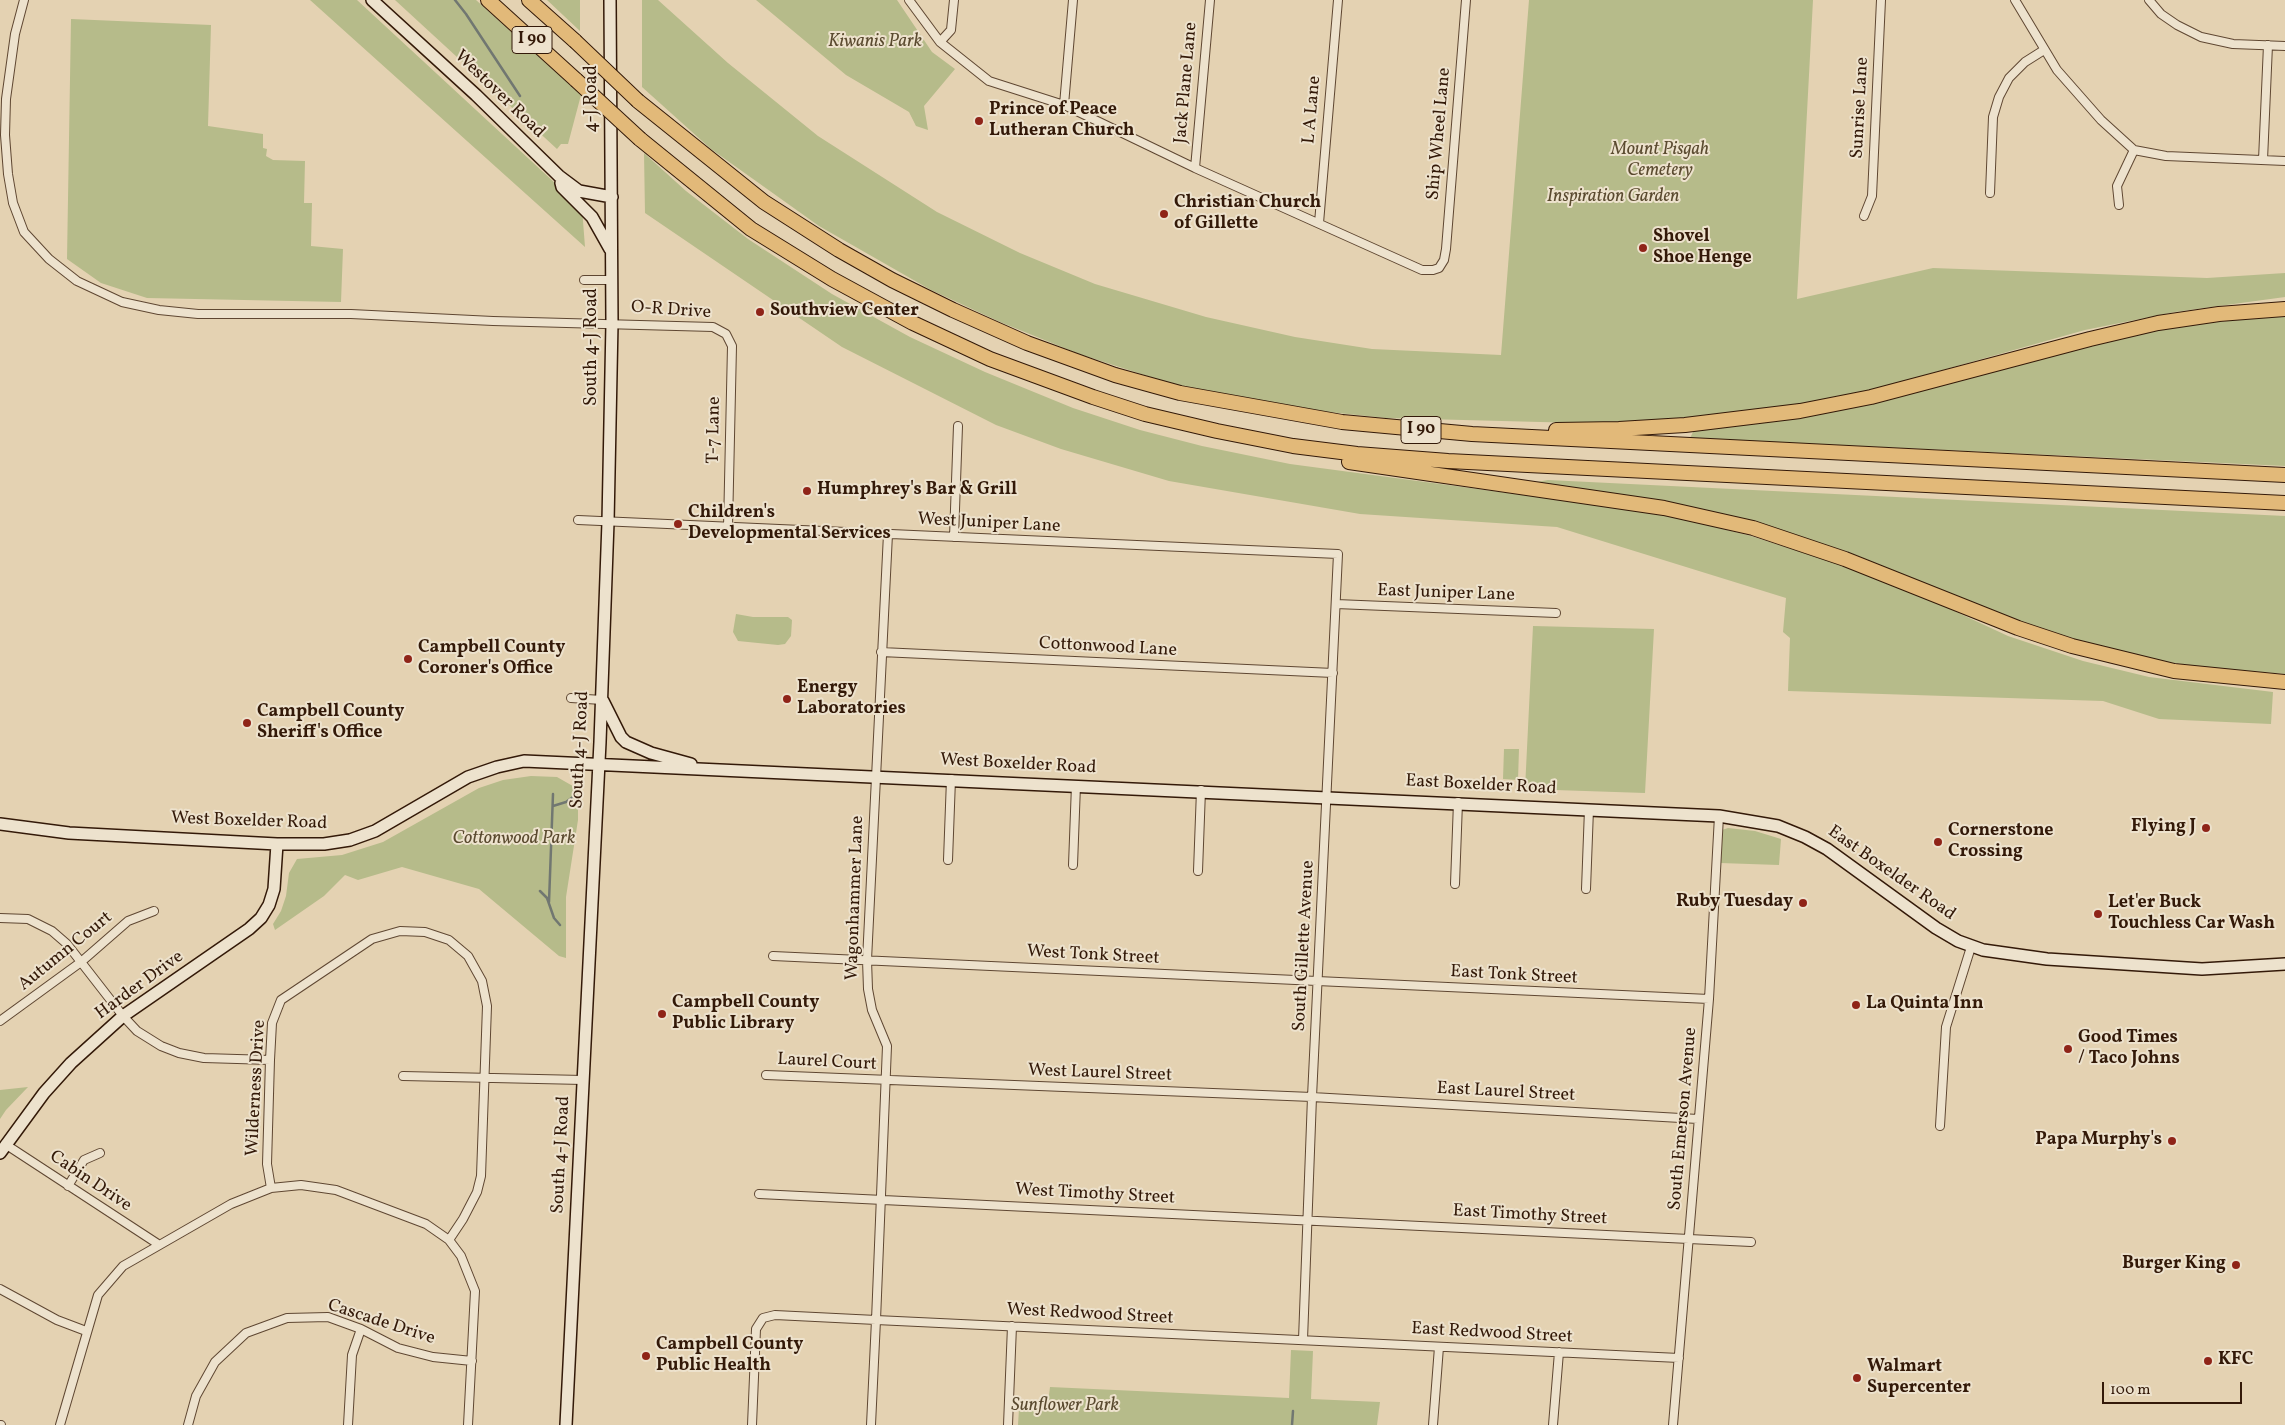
<!DOCTYPE html>
<style>
body{margin:0}
#map{position:relative;width:2285px;height:1425px;overflow:hidden;background:#e4d2b2;font-family:Vollkorn,serif}
canvas{display:block}
.scale{position:absolute;left:2102px;top:1382px;width:140px;height:22px;box-sizing:border-box;border:2px solid #331908;border-top:0;padding-left:6px;font-size:15px;line-height:18px;white-space:nowrap;color:#331908;-webkit-text-stroke:4px #ede2cd;paint-order:stroke}
</style>
<div id="map">
<canvas width="2285" height="1425"></canvas>
<div class="scale">100 m</div>
</div>
<script>
const c = document.querySelector('canvas').getContext('2d');
c.lineJoin = 'round';
function fillPath(path, color) {
  c.fillStyle = color;
  c.fill(path, 'evenodd');
}
function toPath(rows) {
  const path = new Path2D();
  for (const r of rows) {
    path.moveTo(r[0], r[1]);
    for (let i = 2; i < r.length; i += 2) path.lineTo(r[i], r[i + 1]);
  }
  return path;
}
function strokePath(path, color, width, dash) {
  c.strokeStyle = color;
  c.lineWidth = width;
  c.lineCap = dash ? 'butt' : 'round';
  c.setLineDash(dash || []);
  c.stroke(path);
}
function label(font, color, halo, rows, align = 'center') {
  c.font = font + ' Vollkorn,serif';
  c.lineWidth = 4;
  c.setLineDash([]);
  c.textBaseline = 'middle';
  c.strokeStyle = halo;
  c.fillStyle = color;
  for (const [text, x, y, turn = 0] of rows) {
    c.save();
    c.translate(x, y);
    c.rotate((+turn || 0) * Math.PI / 180);
    c.textAlign = isNaN(turn) ? turn : align;
    if (halo) c.strokeText(text, 0, 0);
    c.fillText(text, 0, 0);
    c.restore();
  }
}
const green = toPath([
 [310,0,357,0,582,208,585,247],
 [395,0,476,0,581,95,568,144,561,144,557,149],
 [547,0,580,0,580,31],
 [642,0,658,0,728,63,818,136,937,212,1020,253,1095,284,1206,317,1295,337,1372,349,1501,355,1529,0,1813,0,1797,299,1933,268,2207,278,2285,273,2285,297,2175,312,2085,330,1861,393,1770,409,1657,421,1579,423,1386,418,1300,409,1229,397,1166,382,1079,354,1000,322,931,290,819,226,711,149,642,87],
 [756,0,897,0,932,52,955,69,924,106,928,130,916,126,909,112,846,75],
 [71,19,211,25,208,126,263,134,263,148,267,149,266,156,273,160,305,161,304,203,312,203,311,246,343,249,341,302,147,298,101,283,67,259],
 [644,153,686,191,748,239,832,294,910,337,985,372,1073,408,1140,430,1202,446,1290,464,1613,507,1684,519,1751,536,1845,566,1950,609,2008,636,2083,661,2149,677,2273,692,2271,724,2159,719,2103,701,1788,691,1790,638,1783,632,1786,598,1557,527,1360,514,1169,481,1061,449,996,425,842,347,645,213],
 [2285,315,2285,466,1690,438,1694,430,2110,338,2198,324],
 [1548,480,2285,516,2285,674,2202,667,2148,659,2089,644,2019,621,1848,552,1761,525,1531,483],
 [736,614,753,617,788,617,792,620,791,636,785,644,778,645,738,641,733,632],
 [1533,626,1654,629,1645,793,1525,789],
 [1504,749,1519,749,1518,780,1503,779],
 [531,776,557,777,578,789,578,820,566,897,566,958,559,956,479,889,402,867,358,880,345,875,324,896,275,930,273,924,281,911,286,896,289,873,297,859,342,855,383,842,479,788,503,780],
 [1728,828,1755,831,1781,839,1779,865,1720,863,1722,830],
 [28,1087,6,1110,0,1119,0,1090],
 [1291,1350,1313,1351,1311,1399,1380,1402,1377,1425,1018,1425,1019,1409,1041,1410,1042,1395,1049,1395,1050,1387,1289,1398]
]);
const stream = toPath([
 [455,0,466,14,520,96],
 [553,806,566,802,573,797],
 [540,891,547,898,554,918,560,925],
 [549,902,553,794],
 [1292,1425,1293,1411]
]);
const street = toPath([
 [24,0,15,34,6,99,5,135,8,174,13,203,24,232,49,259,77,281,122,302,159,310,198,314,351,314,493,321,713,327,726,334,732,346,728,527],
 [909,0,940,42,989,81,1064,105,1195,168,1422,270,1433,270,1439,268,1444,260,1446,249,1466,0],
 [2015,0,2057,70,2101,120,2134,150,2166,156,2285,161],
 [2149,0,2161,14,2177,25,2201,37,2233,44,2285,46],
 [940,42,951,30,954,0],
 [1064,105,1073,0],
 [2263,160,2268,45],
 [1195,168,1210,0],
 [1990,193,1993,117,1999,97,2009,78,2025,62,2044,50],
 [2119,205,2117,186,2134,150],
 [1864,216,1872,196,1881,0],
 [1319,223,1338,0],
 [584,280,611,280],
 [578,520,1338,554,1312,1097,1303,1340],
 [888,534,867,960,868,989,872,1010,887,1046,876,1320,1679,1358],
 [954,537,958,426],
 [1336,604,1556,613],
 [881,652,1333,673],
 [571,698,602,700],
 [948,860,951,779],
 [1073,865,1076,785],
 [1198,871,1201,790],
 [1455,884,1458,802],
 [1586,889,1589,809],
 [0,918,28,919,52,931,67,944,123,1016,137,1031,161,1046,179,1053,204,1058,270,1060],
 [773,956,1709,999],
 [0,1021,81,962,128,921,154,911],
 [766,1075,1312,1097,1698,1119],
 [403,1076,583,1080],
 [1940,1126,1946,1027,1971,947],
 [5,1144,158,1244],
 [68,1186,84,1160,100,1153],
 [271,1188,267,1164,270,1060,272,1023,281,1000,372,939,400,931,425,932,449,940,468,956,482,981,487,1006,481,1176,477,1192,463,1219,449,1240],
 [759,1194,1751,1242],
 [0,1289,57,1320,86,1331],
 [0,1425,1,1425],
 [60,1425,98,1295,123,1266,231,1204,271,1188,301,1185,336,1190,426,1224,449,1240,461,1256,475,1291,468,1425],
 [188,1425,196,1396,215,1362,246,1333,287,1318,328,1317,361,1329,398,1348,433,1357,472,1361],
 [348,1425,352,1355,361,1329],
 [752,1425,756,1329,763,1318,775,1315,876,1320,871,1425],
 [1008,1425,1012,1326],
 [1433,1425,1439,1347],
 [1553,1425,1559,1352],
 [1673,1425,1709,999,1719,816]
]);
const secondary = toPath([
 [372,0,476,95,559,176,579,191,612,197],
 [561,183,562,187,592,217,610,249],
 [603,701,621,737,626,742,651,753,691,764],
 [0,824,69,833,277,844,324,844,350,840,375,831,468,777,497,767,524,761,1719,816,1778,826,1805,837,1827,849,1936,928,1958,941,1983,950,2047,959,2202,969,2285,964],
 [0,1153,44,1093,71,1063,123,1016,249,929,261,918,269,905,274,889,277,844],
 [566,1425,600,742,608,522,612,323,610,0]
]);
const highway = toPath([
 [488,0,576,80],
 [529,0,575,41],
 [638,101,764,202,839,250,892,280,953,310,1027,343,1115,375,1180,393,1342,422,1472,434,2285,475],
 [640,139,751,229,832,279,913,323,990,359,1093,397,1145,414,1217,431,1293,446,1357,454,1448,461,2285,503],
 [1556,430,1619,429,1685,425,1800,411,1871,397,2090,339,2158,323,2219,314,2285,309],
 [1349,462,1664,508,1753,528,1845,559,2018,628,2072,646,2174,671,2285,682]
]);
const highwayBridge = toPath([
 [575,41,638,101],
 [576,80,640,139]
]);
const markers = [
 [979,121,5,"#8f2418"],
 [1164,214,5,"#8f2418"],
 [1643,248,5,"#8f2418"],
 [760,312,5,"#8f2418"],
 [807,491,5,"#8f2418"],
 [678,524,5,"#8f2418"],
 [408,659,5,"#8f2418"],
 [787,699,5,"#8f2418"],
 [247,723,5,"#8f2418"],
 [2206,828,5,"#8f2418"],
 [1938,842,5,"#8f2418"],
 [1803,903,5,"#8f2418"],
 [2098,914,5,"#8f2418"],
 [1856,1005,5,"#8f2418"],
 [662,1014,5,"#8f2418"],
 [2068,1049,5,"#8f2418"],
 [2172,1141,5,"#8f2418"],
 [2236,1265,5,"#8f2418"],
 [646,1356,5,"#8f2418"],
 [2208,1361,5,"#8f2418"],
 [1857,1378,5,"#8f2418"]
];
const shields = [
 [532,40,40],
 [1421,430,40]
];
const shieldNames = [
 ["I 90",532,40],
 ["I 90",1421,430]
];
const parkNames = [
 ["Kiwanis Park",875,43],
 ["Mount Pisgah",1660,151],
 ["Cemetery",1660,172],
 ["Inspiration Garden",1613,198],
 ["Cottonwood Park",514,840],
 ["Sunflower Park",1065,1407]
];
const streetNames = [
 ["Jack Plane Lane",1187,83,-85],
 ["Westover Road",499,95,44],
 ["4-J Road",593,99,-90],
 ["Sunrise Lane",1861,108,-87],
 ["L A Lane",1313,110,-85],
 ["Ship Wheel Lane",1440,134,-85],
 ["O-R Drive",671,311,4],
 ["South 4-J Road",593,347,-90],
 ["T-7 Lane",715,430,-89],
 ["West Juniper Lane",989,524,3],
 ["East Juniper Lane",1446,594,2],
 ["Cottonwood Lane",1108,648,3],
 ["South 4-J Road",581,750,-87],
 ["West Boxelder Road",1018,765,3],
 ["East Boxelder Road",1481,786,3],
 ["West Boxelder Road",249,822,2],
 ["East Boxelder Road",1891,874,35],
 ["Wagonhammer Lane",856,898,-88],
 ["South Gillette Avenue",1305,946,-87],
 ["Autumn Court",66,952,-39],
 ["West Tonk Street",1093,956,3],
 ["East Tonk Street",1514,976,3],
 ["Harder Drive",140,986,-36],
 ["Laurel Court",827,1063,3],
 ["West Laurel Street",1100,1074,2],
 ["Wilderness Drive",257,1088,-87],
 ["East Laurel Street",1506,1093,3],
 ["South Emerson Avenue",1684,1119,-85],
 ["South 4-J Road",562,1155,-87],
 ["Cabin Drive",90,1182,34],
 ["West Timothy Street",1095,1195,3],
 ["East Timothy Street",1530,1216,3],
 ["West Redwood Street",1090,1315,3],
 ["Cascade Drive",381,1323,18],
 ["East Redwood Street",1492,1334,3]
];
const poiNames = [
 ["Prince of Peace",989,111],
 ["Lutheran Church",989,132],
 ["Christian Church",1174,204],
 ["of Gillette",1174,225],
 ["Shovel",1653,238],
 ["Shoe Henge",1653,259],
 ["Southview Center",770,312],
 ["Humphrey's Bar & Grill",817,491],
 ["Children's",688,514],
 ["Developmental Services",688,535],
 ["Campbell County",418,649],
 ["Coroner's Office",418,670],
 ["Energy",797,689],
 ["Laboratories",797,710],
 ["Campbell County",257,713],
 ["Sheriff's Office",257,734],
 ["Flying J",2196,828,"right"],
 ["Cornerstone",1948,832],
 ["Crossing",1948,853],
 ["Ruby Tuesday",1793,903,"right"],
 ["Let'er Buck",2108,904],
 ["Touchless Car Wash",2108,925],
 ["Campbell County",672,1004],
 ["Public Library",672,1025],
 ["La Quinta Inn",1866,1005],
 ["Good Times",2078,1039],
 ["/ Taco Johns",2078,1060],
 ["Papa Murphy's",2162,1141,"right"],
 ["Burger King",2226,1265,"right"],
 ["Campbell County",656,1346],
 ["Public Health",656,1367],
 ["KFC",2218,1361],
 ["Walmart",1867,1368],
 ["Supercenter",1867,1389]
];
fillPath(green, '#b6bb8a');
strokePath(stream, '#717771', 2.5);
strokePath(street, '#5f4732', 10);
strokePath(secondary, '#331908', 14);
strokePath(highway, '#331908', 16);
strokePath(street, '#ede2cd', 8);
strokePath(secondary, '#ede2cd', 11);
strokePath(highway, '#e2b979', 14);
strokePath(highwayBridge, '#331908', 16, []);
strokePath(highwayBridge, '#e2b979', 14);
for (const [x, y, r, color] of markers) {
  const dot = new Path2D();
  dot.arc(x, y, r, 0, 2 * Math.PI);
  c.fillStyle = color;
  c.fill(dot);
  strokePath(dot, '#ede2cd', 2);
}
for (const [x, y, w] of shields) {
  const box = new Path2D();
  box.roundRect(x - w / 2, y - 13.5, w, 27, 4);
  c.fillStyle = '#ede2cd';
  c.fill(box);
  strokePath(box, '#331908', 1);
}
label('bold 16px', '#331908', null, shieldNames);
label('italic 18px', '#5a4a2f', '#ede2cd', parkNames);
label('18px', '#331908', '#ede2cd', streetNames);
label('bold 18px', '#331908', '#ede2cd', poiNames, 'left');
</script>
